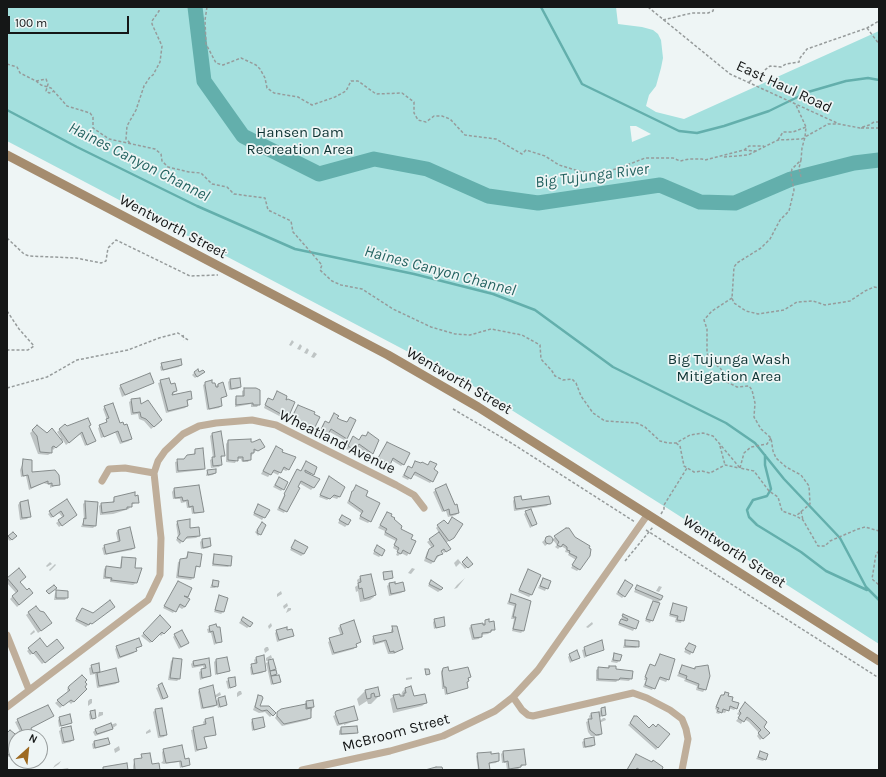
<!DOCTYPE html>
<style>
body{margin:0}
#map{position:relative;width:886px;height:777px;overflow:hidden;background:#eef5f5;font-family:Karla,sans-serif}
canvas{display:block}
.frame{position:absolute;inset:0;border:8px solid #151717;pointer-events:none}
.north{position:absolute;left:8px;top:729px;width:40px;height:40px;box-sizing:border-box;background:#eef5f5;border:1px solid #979c9c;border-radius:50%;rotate:27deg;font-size:11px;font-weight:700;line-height:16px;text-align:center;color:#151717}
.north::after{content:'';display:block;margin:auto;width:14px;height:18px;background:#9e6a21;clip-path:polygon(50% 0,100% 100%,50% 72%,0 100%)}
.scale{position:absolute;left:8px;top:16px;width:121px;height:18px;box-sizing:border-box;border:2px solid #151717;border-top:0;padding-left:5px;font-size:12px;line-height:14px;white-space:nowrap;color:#151717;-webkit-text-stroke:3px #eef5f5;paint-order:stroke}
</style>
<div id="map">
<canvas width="886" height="777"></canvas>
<div class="frame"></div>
<div class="north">N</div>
<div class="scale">100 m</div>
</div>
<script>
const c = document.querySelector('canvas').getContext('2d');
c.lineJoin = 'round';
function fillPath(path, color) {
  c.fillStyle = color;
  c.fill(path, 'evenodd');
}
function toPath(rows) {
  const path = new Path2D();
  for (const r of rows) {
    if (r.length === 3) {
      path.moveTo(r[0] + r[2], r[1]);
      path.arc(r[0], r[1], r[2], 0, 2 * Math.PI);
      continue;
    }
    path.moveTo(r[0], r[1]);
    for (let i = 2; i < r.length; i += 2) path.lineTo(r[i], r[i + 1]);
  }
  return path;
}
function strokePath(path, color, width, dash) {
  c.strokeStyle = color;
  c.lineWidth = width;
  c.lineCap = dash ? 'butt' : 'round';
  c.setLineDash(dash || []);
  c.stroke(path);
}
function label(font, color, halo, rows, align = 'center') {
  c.font = font + ' Karla,sans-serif';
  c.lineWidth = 3.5;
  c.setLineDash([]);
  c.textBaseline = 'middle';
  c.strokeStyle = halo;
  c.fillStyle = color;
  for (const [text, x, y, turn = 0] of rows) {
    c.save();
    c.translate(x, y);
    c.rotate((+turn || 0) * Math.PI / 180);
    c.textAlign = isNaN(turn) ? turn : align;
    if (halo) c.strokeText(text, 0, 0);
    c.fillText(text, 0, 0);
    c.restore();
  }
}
const green = toPath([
 [7,7,616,7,618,24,642,27,653,30,658,34,661,40,663,58,661,68,656,86,649,95,646,106,656,112,684,119,879,31,879,644,667,508,475,387,7,141],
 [630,126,636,126,651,134,632,142]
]);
const shadow = toPath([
 [292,340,294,342,291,346,289,345],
 [300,344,302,346,300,350,297,349],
 [307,348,309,350,307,354,304,353],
 [314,352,317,354,314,358,311,357],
 [162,364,181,364,179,367,161,371,160,367],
 [195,372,199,373,204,372,195,378,192,375],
 [169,379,170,385,176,391,171,396,191,399,186,402,187,406,185,408,166,413,158,383],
 [239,379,240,387,238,389,229,390,228,382,230,380],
 [153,382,122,397,119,388,121,386],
 [206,383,215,387,218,384,226,396,220,399,221,406,219,408,207,410,203,385],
 [245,389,259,404,257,407,251,407,251,404,235,407,235,399,237,397,242,397,242,391],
 [277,393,283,402,287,417,285,419,264,408,266,402,269,399,272,401],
 [132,400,140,406,159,423,151,429,144,421,139,419,138,414,131,415,129,402],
 [298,406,314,428,311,430,290,419],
 [105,407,131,438,129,441,120,444,115,432,101,438,98,428,105,424,107,420,103,409],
 [334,415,336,418,347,422,350,418,346,438,344,440,328,431,324,438,318,434,323,424,326,422,329,423],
 [65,426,66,428,88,427,95,441,85,446,80,434,66,445,63,440,53,450,51,447,51,453,48,455,38,454,30,433,37,427,47,434,60,439,61,438,57,432],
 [212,434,224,455,221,458,221,465,219,467,211,468,210,460,213,458,210,436],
 [368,434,378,440,370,456,357,446,353,452,346,449,353,438,359,441,362,436,365,437],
 [228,441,250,444,264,447,254,452,248,462,242,462,241,459,237,459,235,463,226,462,226,444],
 [385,446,404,464,401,466,391,460,387,466,377,461],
 [276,447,280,452,289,469,286,471,282,469,278,475,272,472,268,477,261,474],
 [195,450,204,468,202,470,176,473,175,462,193,456],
 [24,460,31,473,59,484,50,488,50,485,43,483,29,490,26,476,21,477,20,470],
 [306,462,316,466,310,476,315,486,311,490,299,483,284,513,277,510,295,472,297,470,300,472],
 [416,462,428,466,431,462,433,470,432,481,430,483,412,474,408,480,402,477,406,470,408,468,411,469],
 [207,471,215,473,213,475,206,476],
 [329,477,339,497,337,499,331,497,327,500,319,497],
 [279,478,283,489,281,491,273,487],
 [198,486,203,511,200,513,192,514,191,508,187,508,186,502,181,503,180,499,173,499,172,492,174,489],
 [436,490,458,513,456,515,448,517,446,511,442,512,433,492],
 [352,492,364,496,370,521,368,523,359,519,361,513,347,503],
 [125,494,134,494,138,502,131,505,129,509,113,514,100,515,99,506,101,504,112,503,114,498,123,497],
 [515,498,521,501,549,504,547,506,514,511,513,501],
 [67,500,74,517,59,527,56,523,63,518,59,513,51,518,48,514],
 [20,502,30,516,27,519,20,520,18,505],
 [85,502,95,526,93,528,81,527,84,520,83,504],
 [258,505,264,517,262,520,253,515],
 [526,512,536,524,530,528,524,514],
 [387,513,399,530,415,542,407,556,401,553,398,556,396,555,398,551,393,548,396,541,384,535,385,531,378,528],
 [342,516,348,524,345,527,338,523],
 [452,518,450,540,446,543,447,551,444,553,439,547,441,554,431,564,424,561,427,552,432,548,427,542,439,533,436,528,438,526,447,525],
 [178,522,189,529,199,536,196,538,184,539,180,544,176,540,178,537,176,524],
 [260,526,260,534,258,536,255,532],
 [118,530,134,547,132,550,104,555,102,548,105,546,118,542,116,533],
 [13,533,15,536,10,541,7,538],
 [550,536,552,540,555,537,574,537,579,569,577,571,571,568,576,560,568,555,569,553,565,552,566,549,561,546,558,549,555,547,557,545,553,540,545,546,542,542],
 [202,540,210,546,208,548,201,549,200,542],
 [295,542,304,554,301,556,290,550],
 [375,549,381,555,379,557,373,554],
 [188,553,199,566,194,568,193,578,191,580,176,578,178,562,185,559],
 [215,555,230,565,228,567,212,566,213,557],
 [123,558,134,569,136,583,133,585,110,582,110,579,103,579,104,569,106,567,120,568,121,560],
 [458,559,462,564,467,559,471,564,465,569,460,563,456,567,454,563],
 [50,562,52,564,47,567,46,566],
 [55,564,56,565,50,571,49,570],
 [412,568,415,569,411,574,408,573],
 [19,570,19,582,27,591,32,593,17,607,10,599,16,593,7,583,7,580],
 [528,570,531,595,529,597,518,592],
 [370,575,374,597,370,600,360,602,358,591,356,592,355,587,358,585,357,580,361,577],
 [465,578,457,588,454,589,457,585],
 [543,579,549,582,545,591,538,588],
 [213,581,217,586,215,588,210,588],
 [178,583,191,589,185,607,182,609,177,606,173,613,163,608],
 [402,583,404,591,401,593,389,596,387,586,389,584],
 [623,583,624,596,622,598,616,594],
 [429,584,441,590,438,592,428,586],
 [637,586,661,600,657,603,659,604,650,623,645,621,651,604,655,601,634,592],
 [659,586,662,587,659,592,656,591],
 [57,591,67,597,65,600,54,600,55,593],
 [281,591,282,594,277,597,277,594],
 [511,595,530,601,523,631,521,633,512,631,514,619,511,619,514,606,507,604],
 [219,596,224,611,221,614,214,612],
 [287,603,288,606,284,609,283,606],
 [673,605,686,608,681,623,675,622,676,618,669,616],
 [36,607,49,625,38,633,26,615],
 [288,608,291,608,291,610,286,613],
 [82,609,93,614,111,609,86,627,75,621],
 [623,615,638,621,633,631,618,625],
 [160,616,170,627,161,636,159,634,150,643,141,636],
 [241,620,250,626,247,628,239,623],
 [435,620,444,625,434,629,433,622],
 [353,622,360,642,355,645,354,649,332,655,328,642,341,636,338,628,340,626],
 [486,622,494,629,488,634,481,635,479,639,472,640,469,628,471,626,482,625],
 [592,622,593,624,588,628,586,627],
 [271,623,272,626,269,629,268,626],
 [216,626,221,641,214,645,211,633,208,633,207,629],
 [393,627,402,649,393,654,388,654,384,642,373,645,372,639,374,637,391,633,391,630],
 [34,630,35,632,31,635,30,634],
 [277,631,293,636,277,642,275,633],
 [175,635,188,643,179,649,173,637],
 [40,639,47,648,60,651,42,664,33,653,30,655,27,651],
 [625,641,638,646,636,648,623,648],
 [689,644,692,652,690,655,684,652],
 [141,646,135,649,134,653,118,659,115,649,117,647],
 [266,647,268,647,269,650,265,653,264,649],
 [589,647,603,649,584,658,582,650],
 [614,654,619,661,617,663,611,662],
 [271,655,272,658,266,661,266,658],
 [570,655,579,657,570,663,568,657],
 [660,656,668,679,666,682,658,679,652,690,643,687,646,680,644,680,648,667,650,665,654,667],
 [256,658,265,671,262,673,251,675,250,667,255,664,254,660],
 [173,659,179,679,177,681,168,680,171,661],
 [208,659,210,676,200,680,199,672,204,669,203,666,192,668,191,664,193,662],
 [216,660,229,671,215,675,214,662],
 [272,660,276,674,273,677,280,682,271,685,266,663],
 [98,664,100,673,118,682,116,684,97,688,95,674,90,675,89,668],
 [682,666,693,670,695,668,705,689,703,692,696,690,697,686,684,681,685,679,677,676],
 [615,667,615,670,631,678,629,681,618,680,616,682,596,681,596,670,599,668],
 [443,669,470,677,466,683,467,687,445,695,444,689,442,689,441,671],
 [82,676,83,687,86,689,71,704,68,701,60,708,55,703,68,693,67,689],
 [412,677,412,679,406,680,406,678],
 [234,678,235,686,228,689,226,681],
 [162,685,167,697,161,700,156,688],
 [377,688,379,696,371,704,368,704,367,701,359,706,357,699,365,691],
 [200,689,214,696,220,692,221,695,215,698,215,702,218,699,226,705,218,708,217,704,214,707,201,709,198,692],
 [405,689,413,697,426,703,422,706,393,713,390,699,394,696,401,697,402,692],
 [239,691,241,691,242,694,237,697,237,693],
 [725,693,732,698,731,701,736,708,734,710,728,708,725,713,721,712,719,714,716,713,717,710,715,709,719,698],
 [258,696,259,707,274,713,270,717,265,712,259,713,253,710],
 [90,699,92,699,92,703,88,706,88,701],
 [306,702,313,707,308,720,282,726,275,718,278,713,304,705],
 [48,706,53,716,30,728,31,731,29,733,22,736,15,722],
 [743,706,763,727,766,735,760,740,757,736,759,733,749,722,744,719,741,724,736,721,740,716,737,714],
 [353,707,357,720,344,725,344,724,337,726,333,716],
 [601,709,605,715,598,718,599,722,603,718,605,718,606,720,599,723,601,734,599,736,591,736,588,732,586,722,590,720,589,716,591,714,599,713],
 [155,710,166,734,164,737,158,738,153,712],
 [91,712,95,717,90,720,89,714],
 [99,712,103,712,103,715,98,717],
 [637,717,658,747,656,750,628,725],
 [60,718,71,723,59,727,58,720],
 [205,720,215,734,203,738,205,748,195,752,191,730,204,726,203,722],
 [253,720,264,727,252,731,251,722],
 [116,723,117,725,109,731,95,736,93,732,95,730],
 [341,728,357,732,354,734,339,735,339,731],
 [62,729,73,739,71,742,62,744,59,731],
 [150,729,151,732,146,734,146,732],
 [7,735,16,737,16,760,7,756],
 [585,740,594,745,592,747,583,748,582,742],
 [94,742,109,744,106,746,93,749,92,744],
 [119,746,120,750,115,753,114,749],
 [164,750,185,760,189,765,180,768,179,762,164,764,161,763,163,761,162,752],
 [503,752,525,764,518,769,507,770,506,763,502,763,501,754],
 [760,753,765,759,763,761,756,759],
 [478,754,498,754,498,761,496,763,488,764,490,770,478,770,476,756],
 [634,758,660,770,626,770],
 [61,761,59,764,53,768,55,765],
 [133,762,135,770,133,770],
 [68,768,69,770,61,770,62,769]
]);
const stream = toPath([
 [541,7,582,84,679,131,697,133,724,126,769,111,808,92,846,81,868,78,879,80],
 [7,110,77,147,197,206,295,249,414,274,493,294,535,310,613,367,726,423,755,443,784,479,840,538,866,587,879,600],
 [765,455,765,465,771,489,767,496,753,500,747,510,749,517,757,525,801,552,826,571,867,590]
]);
const river = toPath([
 [195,7,204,81,243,136,319,174,374,159,427,169,488,196,538,203,660,185,700,202,735,203,791,179,854,163,879,160]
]);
const building = toPath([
 [181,359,182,365,163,370,161,363,181,359],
 [198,369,199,372,203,370,205,372,197,377,194,372,198,369],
 [150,373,154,383,125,395,120,385,150,373],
 [169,378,171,384,175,383,177,391,173,392,172,395,191,391,192,399,187,400,188,406,168,411,160,380,169,378],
 [240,378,241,387,231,389,230,379,240,378],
 [212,380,212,383,215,383,216,387,218,387,218,384,223,382,227,396,221,398,222,406,209,409,205,385,205,382,212,380],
 [244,388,256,388,260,390,260,405,253,405,253,403,236,405,236,396,244,396,244,388],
 [277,391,287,396,286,400,288,399,295,402,288,418,265,405,268,398,273,400,277,391],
 [140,398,141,404,148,400,162,420,154,427,146,419,141,417,140,412,133,413,131,399,140,398],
 [113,403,120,423,123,422,124,425,127,424,132,439,122,442,118,431,104,437,99,425,107,422,106,419,109,418,104,406,113,403],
 [298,405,315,412,314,414,320,417,314,429,292,417,298,405],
 [334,413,339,416,337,418,341,420,347,422,350,417,356,420,347,439,331,429,327,436,320,432,325,421,329,423,334,413],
 [88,418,91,425,89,426,96,441,87,445,82,432,69,443,59,429,65,424,67,426,88,418],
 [37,425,47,433,52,428,63,442,56,448,54,446,52,447,52,453,40,452,37,436,32,430,37,425],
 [221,431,225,456,221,456,222,465,213,466,212,457,215,457,212,433,221,431],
 [368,432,379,440,373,454,359,444,356,451,348,446,353,436,359,440,362,435,366,436,368,432],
 [251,439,251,442,253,442,260,439,265,447,258,451,254,449,254,453,251,453,251,460,243,461,243,457,238,457,238,461,228,460,228,440,251,439],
 [387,442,410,453,404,465,393,458,390,465,378,458,387,442],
 [276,446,283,450,282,452,296,457,289,470,284,467,281,473,274,470,271,475,263,471,276,446],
 [203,448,205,469,178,471,177,459,184,459,187,455,195,454,195,449,203,448],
 [23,459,32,460,32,472,55,470,59,475,60,485,52,486,52,483,48,484,48,481,31,488,28,475,23,476,22,468,23,459],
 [306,461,317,467,314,475,305,470,305,472,320,479,314,488,301,481,298,487,300,488,287,512,279,508,285,495,284,494,297,469,301,471,306,461],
 [415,461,421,463,422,462,428,465,430,461,437,464,434,469,438,472,433,482,415,472,411,479,404,475,408,466,412,468,415,461],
 [216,469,216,473,208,475,207,470,216,469],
 [329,476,345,487,340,497,334,495,330,499,320,495,329,476],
 [279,477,288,482,284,490,275,485,279,477],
 [446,484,455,505,457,504,459,513,450,515,449,509,444,511,435,489,446,484],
 [199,485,204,512,194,513,193,506,189,507,188,500,183,501,182,497,175,498,174,488,199,485],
 [356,485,368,491,366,496,380,503,371,522,360,516,363,511,349,501,352,491,353,491,356,485],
 [135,492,135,496,138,495,139,503,132,503,132,507,127,507,127,509,102,513,101,503,114,502,114,497,135,492],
 [521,496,522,500,549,496,551,504,516,509,514,497,521,496],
 [67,499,77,515,62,526,58,520,64,516,61,511,53,517,49,511,67,499],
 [28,500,31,517,22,518,20,502,28,500],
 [85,501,98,502,96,526,83,525,84,518,86,519,85,501],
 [258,504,270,510,265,518,254,513,258,504],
 [531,509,537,524,532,526,525,511,531,509],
 [387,512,392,514,391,516,395,518,394,519,402,526,401,529,413,535,411,539,416,541,410,554,403,550,401,554,397,552,399,548,394,545,397,539,385,532,387,529,380,525,387,512],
 [342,515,351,520,348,525,339,520,342,515],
 [452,517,463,524,454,538,449,541,437,525,444,520,448,524,452,517],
 [190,519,190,528,199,527,200,536,187,537,183,542,177,538,180,534,177,521,190,519],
 [262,522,266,525,261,535,257,533,258,531,257,530,262,522],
 [130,527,135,548,106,554,104,545,120,541,118,530,130,527],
 [566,528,569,528,575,537,590,546,589,548,591,549,590,556,580,570,572,565,577,557,569,553,570,551,567,550,567,547,563,544,561,547,557,545,559,542,554,536,566,528],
 [13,532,17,536,12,540,8,536,13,532],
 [439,532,451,549,446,552,444,549,441,551,443,554,437,556,434,562,426,558,429,549,434,546,429,539,439,532],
 [549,540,4],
 [210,538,211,546,203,548,202,539,210,538],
 [295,540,308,547,304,554,291,548,295,540],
 [377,545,385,550,382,556,374,551,377,545],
 [188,552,202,554,200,567,196,566,194,578,178,576,180,559,187,558,188,552],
 [214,554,232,556,231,566,213,564,214,554],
 [122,557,136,558,135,568,142,568,137,583,111,580,112,578,105,577,106,566,121,568,122,557],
 [467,557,473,564,468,568,462,562,467,557],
 [19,568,26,577,20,582,27,590,29,588,33,593,19,605,12,596,18,591,7,578,19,568],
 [528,569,541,575,532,595,519,590,528,569],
 [392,571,393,578,384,580,383,572,392,571],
 [371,574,376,595,364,599,362,588,359,589,358,583,361,582,360,576,371,574],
 [543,578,551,581,548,589,540,586,543,578],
 [213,580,219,581,218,587,212,586,213,580],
 [431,580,443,588,441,590,429,584,431,580],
 [625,580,633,585,625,597,618,592,625,580],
 [178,581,192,588,188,597,184,596,190,599,185,607,180,604,176,612,164,606,178,581],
 [395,582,395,584,403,582,405,591,391,594,389,583,395,582],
 [54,585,57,588,49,594,46,591,54,585],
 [637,585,663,596,661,600,635,589,637,585],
 [56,590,68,591,68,598,56,598,56,590],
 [511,594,531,601,524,631,513,629,516,617,513,617,516,604,509,602,511,594],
 [219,595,228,598,224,612,215,610,219,595],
 [110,600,115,607,92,624,90,623,89,625,76,619,82,608,93,613,110,600],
 [653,601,660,603,653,621,646,619,653,601],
 [673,603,687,607,684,621,677,620,678,616,670,614,673,603],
 [36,606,40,611,44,612,52,623,41,631,28,612,36,606],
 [623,614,639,621,636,629,619,623,621,619,627,621,628,619,622,616,623,614],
 [160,615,171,627,164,634,162,632,152,642,143,633,160,615],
 [243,617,253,623,250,627,241,620,243,617],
 [444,617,445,626,436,628,434,619,444,617],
 [489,619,489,622,494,621,495,630,491,630,491,632,482,633,482,637,474,638,471,625,483,623,483,625,485,625,485,620,489,619],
 [354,620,361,642,356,644,357,647,334,653,329,638,343,634,340,625,354,620],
 [216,624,217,627,220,627,222,642,216,643,213,631,210,632,209,626,216,624],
 [392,626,397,626,403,649,394,653,394,651,390,652,386,640,375,643,373,636,393,632,392,626],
 [287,627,287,630,292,629,294,636,279,640,276,630,287,627],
 [182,630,189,643,181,647,174,634,182,630],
 [40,638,47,647,57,639,64,648,45,663,36,651,33,654,28,648,40,638],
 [139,638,142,646,136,648,137,651,120,657,116,646,139,638],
 [602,640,604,650,586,656,584,647,602,640],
 [625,640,639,641,639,647,625,646,625,640],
 [689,643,696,646,693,653,685,649,689,643],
 [577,650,580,658,572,661,569,654,577,650],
 [614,653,622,655,620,661,613,660,614,653],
 [660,654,675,659,669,680,660,677,655,689,645,685,647,678,645,677,650,664,655,666,660,654],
 [264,655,266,671,253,674,251,664,257,663,256,657,264,655],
 [227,657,230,671,217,674,216,659,227,657],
 [173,658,182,659,180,679,170,678,173,658],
 [209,658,211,676,202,678,201,669,206,668,205,664,194,666,193,661,209,658],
 [273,659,276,669,270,671,268,660,273,659],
 [99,663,100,672,93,673,91,665,99,663],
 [682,665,695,669,695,667,708,665,710,676,706,690,698,688,699,684,686,679,687,676,679,673,682,665],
 [609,666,616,666,616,669,633,671,632,679,620,678,619,680,598,679,598,667,609,668,609,666],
 [448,667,449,671,468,667,471,677,468,678,469,681,467,682,468,688,447,694,446,687,444,687,442,673,443,668,448,667],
 [116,668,119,682,99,686,97,673,116,668],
 [425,669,429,669,430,674,426,675,425,669],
 [276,670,277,674,271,676,270,671,276,670],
 [82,675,87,680,85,682,87,684,85,687,87,689,74,702,71,700,63,706,57,700,70,690,68,688,69,686,82,675],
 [279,675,281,682,273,684,271,676,279,675],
 [235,677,236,686,230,688,228,678,235,677],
 [162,683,168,697,163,699,158,685,162,683],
 [213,685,217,705,203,708,199,689,213,685],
 [411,686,414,696,425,694,427,703,397,709,393,695,400,694,400,696,404,696,404,693,406,693,405,688,411,686],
 [378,687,380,696,375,697,374,693,371,694,371,698,367,699,365,690,378,687],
 [725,692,729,693,728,696,733,697,732,701,739,703,737,709,730,706,729,711,723,709,722,713,717,711,719,708,716,707,721,695,724,695,725,692],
 [258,695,262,696,263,698,260,706,269,706,276,713,273,716,267,710,262,711,255,707,258,695],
 [225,696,227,705,220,707,218,698,225,696],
 [313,700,314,707,307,708,306,701,313,700],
 [745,702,767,722,764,727,770,733,763,739,758,733,761,730,751,720,747,717,744,722,738,718,741,713,739,711,745,702],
 [306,704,306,709,311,708,311,718,284,724,277,716,277,712,281,709,306,704],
 [48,705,54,716,31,728,32,731,24,735,17,719,48,705],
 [354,706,358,720,339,724,335,713,336,711,354,706],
 [605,707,606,715,602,716,601,708,605,707],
 [162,708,167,735,160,736,155,709,162,708],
 [95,710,96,718,92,719,90,711,95,710],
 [599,712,602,734,596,735,590,730,588,719,592,719,591,713,599,712],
 [70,714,72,723,61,726,59,717,70,714],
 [634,716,637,716,649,728,653,724,656,727,658,724,670,734,658,748,630,723,634,716],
 [213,717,216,735,204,737,207,748,197,750,193,727,206,724,205,719,213,717],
 [263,717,265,727,254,730,252,719,263,717],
 [111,723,113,729,97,734,95,729,111,723],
 [71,726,74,740,64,742,61,728,71,726],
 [357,726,358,733,341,734,341,727,357,726],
 [10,730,19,737,16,737,16,757,10,753,9,755,7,754,7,733,10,730],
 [594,737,595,745,585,747,584,739,594,737],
 [108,738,110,744,95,748,94,741,108,738],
 [182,745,185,759,189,758,190,765,182,767,181,761,166,763,163,749,182,745],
 [524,749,526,765,521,765,521,767,509,769,508,761,504,762,503,751,524,749],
 [760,751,768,754,766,760,758,757,760,751],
 [491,752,491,754,499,753,499,761,489,763,490,770,479,770,477,753,491,752],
 [150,753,152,764,159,763,160,770,135,770,134,759,142,758,141,754,150,753],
 [636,754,652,762,653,760,663,767,662,770,640,770,637,768,636,770,627,770,636,754],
 [127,763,128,770,103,770,103,767,127,763],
 [436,767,442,767,443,770,425,770,436,767]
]);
const path = toPath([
 [207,7,205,20,206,44,216,63,223,65,241,58,256,65,260,69,265,78,267,88,274,93,298,97,312,105,335,97,346,91,351,81,358,81,376,94,402,93,414,102,414,113,418,120,426,122,434,116,442,116,450,119,465,135,496,139,522,154,526,150,545,156,559,165,582,172,596,172,617,169,645,158,673,158,680,161,689,159,702,159,705,160,744,150,756,151,778,140,802,139,805,137,806,127,796,105],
 [648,7,730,74,837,123],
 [663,20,692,13,708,13,713,11,714,7],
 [867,28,879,44],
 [7,64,17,67,20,73,36,81,41,85,51,88,67,106,90,113,93,117,93,128,109,139,155,149,161,154,162,161,168,167,189,172,201,173,212,184,227,187,234,194,265,198,268,210,291,221,293,232,322,265,320,270,332,281,341,285,362,289,393,309,431,327,455,334,470,335,491,329,522,335,540,345,541,359,552,371,555,376,563,380,572,379,576,383,581,396,593,413,605,421,637,423,645,427,660,441,668,443,676,443,690,435,703,433,713,436,740,468,754,471,769,491,778,497,782,511,796,516,803,520,818,546,825,546,830,541,858,529,865,527,879,531],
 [36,81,46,79,48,84,46,91,49,93,54,91],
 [749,82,770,66,781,67,786,64,799,62,800,58,807,49,867,28,879,21],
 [879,122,874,122,869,125,860,128,839,124,828,124,805,137,802,148,801,160,792,169,791,174,794,190,789,211,780,220,770,239,761,248,737,263,734,267,732,298,734,303,746,311,758,314,784,310,797,302,813,301,825,305,850,301,865,291,874,287,879,288],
 [861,128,879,128],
 [778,140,783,132,793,132,806,127],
 [130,143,126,139,127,126,136,110,144,86,150,77,153,75,160,62,162,46,152,24,152,21,159,11,159,7],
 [744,150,749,146,764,146],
 [724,157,748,155,756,151],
 [801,177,799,168,801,160],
 [7,238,24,254,29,256,76,258,101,263,106,261,108,248,116,240,190,276,218,275],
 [732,298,712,311,704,320,707,329,707,353,709,359,721,369,727,382,737,387,749,386,752,390,755,403,754,417,761,429,771,438,773,451,776,458,786,467,801,475,809,486,810,504,796,516],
 [7,311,19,329,34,346,28,350,7,350],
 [183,335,184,340],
 [7,388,47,377,77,360,128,350,159,338,178,333,188,340],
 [453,409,513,444,635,522],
 [676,443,680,446,684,466,694,472,702,471,710,473,725,465,739,468],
 [720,446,725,465],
 [740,468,744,453,751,447,767,444,771,438],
 [801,511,803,520],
 [661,514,664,509,664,505,687,468],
 [646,530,879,678],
 [879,551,876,554,872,579,879,585],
 [625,561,653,527]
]);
const street = toPath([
 [102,481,109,469,125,468,154,473],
 [7,635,29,690],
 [513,697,538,670,648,514],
 [7,707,148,600,160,575,161,538,154,473,158,461,165,451,183,434,199,426,216,423,252,420,276,425,396,485,414,495,424,508],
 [302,770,390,751,443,736,495,711,513,697,522,710,528,715,533,716,633,693,647,698,670,710,682,719,686,729,688,739,682,770]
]);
const secondary = toPath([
 [7,155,388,355,478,407,879,661]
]);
const streetNames = [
 ["East Haul Road",784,87,25],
 ["Wentworth Street",173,227,28],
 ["Wentworth Street",459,381,30],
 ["Wheatland Avenue",337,442,26],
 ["Wentworth Street",734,552,33],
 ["McBroom Street",396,733,-15]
];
const parkNames = [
 ["Hansen Dam",300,133],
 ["Recreation Area",300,150],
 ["Big Tujunga Wash",729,360],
 ["Mitigation Area",729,377]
];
const waterNames = [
 ["Haines Canyon Channel",139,162,27],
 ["Big Tujunga River",592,176,-7],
 ["Haines Canyon Channel",440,271,15]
];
fillPath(green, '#a4e0de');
fillPath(shadow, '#0003');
strokePath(stream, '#63afac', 2.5);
strokePath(river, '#63afac', 15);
fillPath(building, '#cad1d1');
strokePath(building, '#868c8c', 1);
strokePath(path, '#969b9b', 1.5, [3, 2]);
strokePath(street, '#bfae9a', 7);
strokePath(secondary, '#a58c6e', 9);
label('15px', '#151717', '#eef5f5', streetNames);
label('15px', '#0e3434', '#eef5f5', parkNames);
label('italic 16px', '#246361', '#eef5f5', waterNames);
</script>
